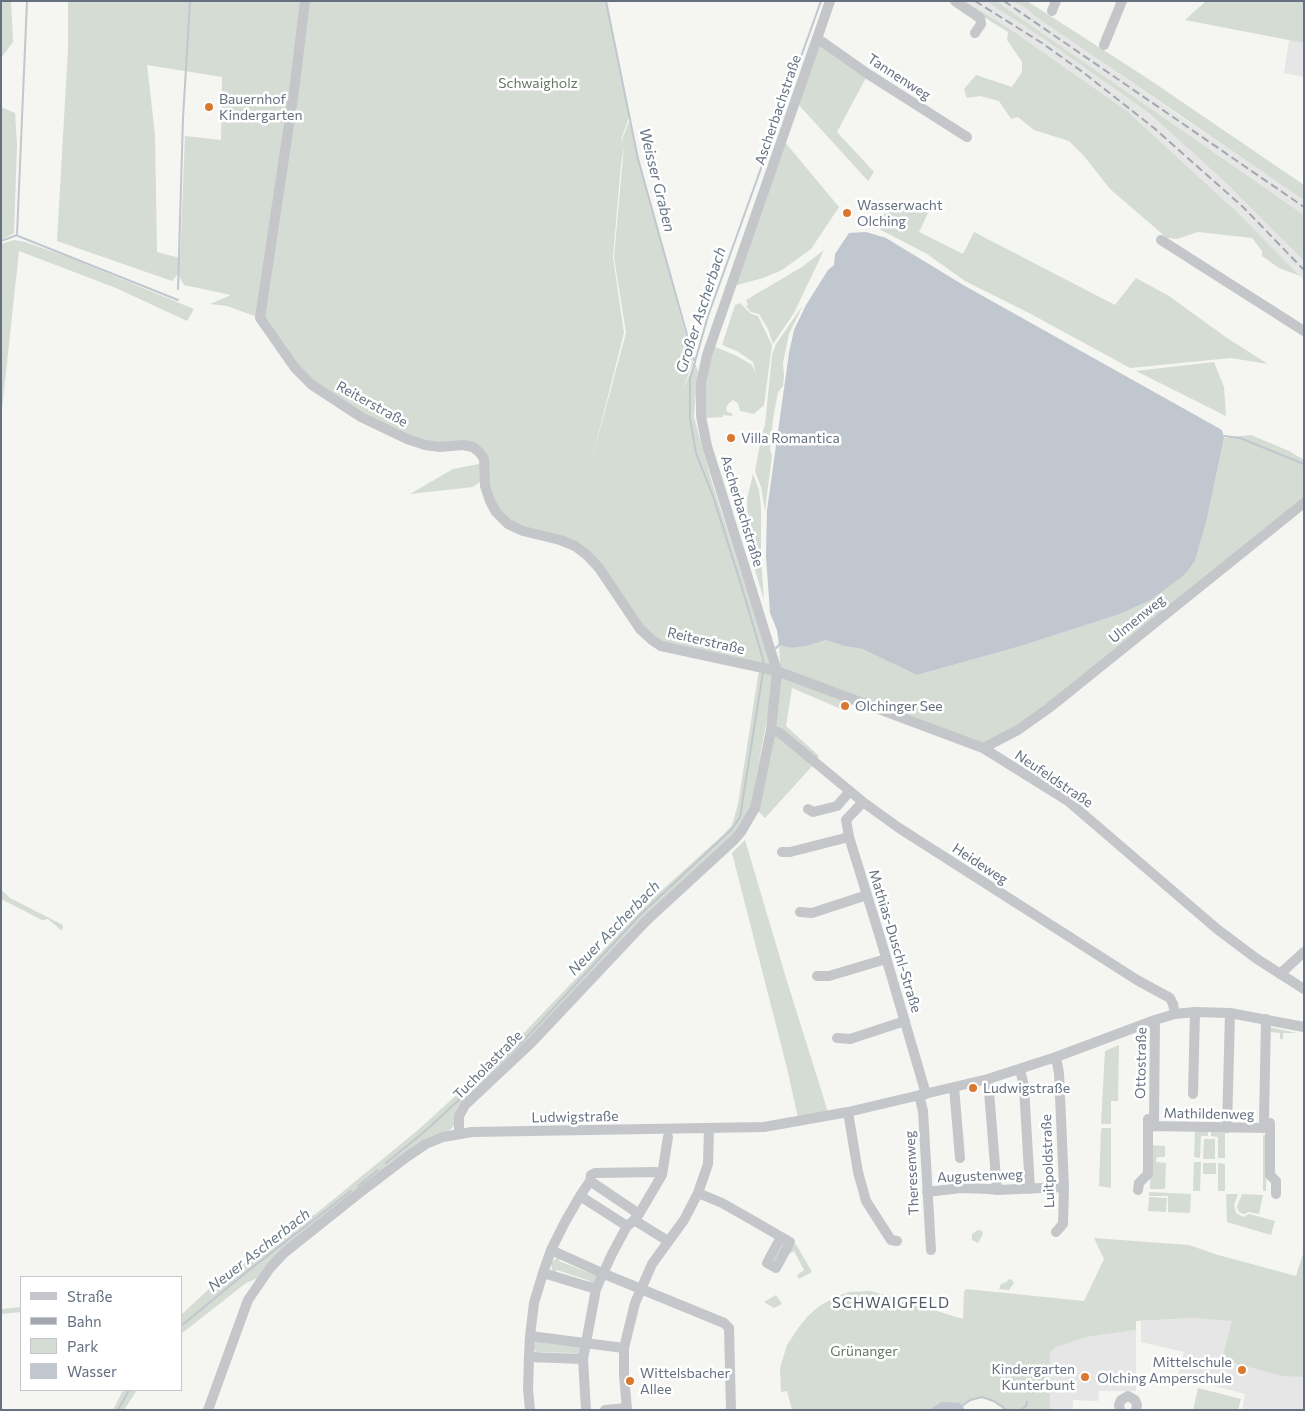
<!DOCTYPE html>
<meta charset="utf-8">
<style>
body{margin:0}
#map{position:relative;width:1305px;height:1411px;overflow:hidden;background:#f5f5f2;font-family:Commissioner,sans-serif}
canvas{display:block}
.frame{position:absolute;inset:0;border:2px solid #667081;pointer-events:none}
.legend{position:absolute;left:20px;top:1276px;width:162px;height:115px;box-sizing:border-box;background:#fff;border:1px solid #c2c6cd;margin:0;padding:6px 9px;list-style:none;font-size:15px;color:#667081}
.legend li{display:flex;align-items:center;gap:10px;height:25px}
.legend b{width:25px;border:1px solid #c2c6cd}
</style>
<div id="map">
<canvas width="1305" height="1411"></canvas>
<div class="frame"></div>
<ul class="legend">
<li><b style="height:6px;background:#c4c6ca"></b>Straße</li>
<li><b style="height:6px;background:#a4a8ae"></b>Bahn</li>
<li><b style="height:14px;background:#d5dcd3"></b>Park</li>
<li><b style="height:14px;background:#c0c7ce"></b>Wasser</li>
</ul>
</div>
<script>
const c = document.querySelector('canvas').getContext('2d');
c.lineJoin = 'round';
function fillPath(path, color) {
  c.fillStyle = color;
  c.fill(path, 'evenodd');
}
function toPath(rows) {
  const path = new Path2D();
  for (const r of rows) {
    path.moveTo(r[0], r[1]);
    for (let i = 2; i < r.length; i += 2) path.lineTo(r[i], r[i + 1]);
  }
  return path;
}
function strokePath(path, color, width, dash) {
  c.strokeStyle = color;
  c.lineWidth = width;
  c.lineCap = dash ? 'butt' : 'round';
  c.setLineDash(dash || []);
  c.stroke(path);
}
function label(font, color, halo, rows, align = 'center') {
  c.font = font + ' Commissioner,sans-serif';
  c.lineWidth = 5;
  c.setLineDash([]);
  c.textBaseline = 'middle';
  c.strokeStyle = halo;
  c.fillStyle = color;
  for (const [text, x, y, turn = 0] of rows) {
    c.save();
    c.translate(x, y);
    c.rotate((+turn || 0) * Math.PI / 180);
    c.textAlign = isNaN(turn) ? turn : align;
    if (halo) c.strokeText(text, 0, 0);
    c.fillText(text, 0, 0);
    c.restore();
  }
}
const built = toPath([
 [965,1,986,1,1044,39,1149,113,1224,181,1304,261,1304,280,1238,213,1127,111,1010,29],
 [996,1,1013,1,1024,7,1178,115,1283,185,1304,200,1304,215],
 [1289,40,1304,43,1304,77,1284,73],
 [1193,1318,1226,1320,1304,1333,1304,1410,1242,1410,1245,1394,1178,1376,1184,1352,1141,1342,1141,1321],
 [1136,1330,1136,1391,1099,1391,1098,1401,1073,1400,1073,1410,1050,1410,1050,1351,1056,1346,1086,1337]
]);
const green = toPath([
 [1,1,11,1,13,42,1,58],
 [68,1,606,1,629,117,621,140,625,143,622,140,629,121,693,363,682,391,695,363,698,371,694,417,711,479,770,663,769,666,652,640,588,556,524,531,498,514,485,478,473,487,410,494,453,469,484,463,480,453,407,439,312,385,260,318,227,306,210,304,231,295,184,285,178,274,172,281,57,241,68,49],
 [147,65,222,77,221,140,185,136,180,258,157,252,155,134],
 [624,146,614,257,626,333,591,463,624,333,613,257,621,164],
 [958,1,965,1,1010,29,1127,111,1238,213,1300,276,1279,268,1262,256,1262,251,1252,238,1198,232,1177,239,1167,238,1110,189,1084,156,1069,141,1034,130,1018,117,1011,119,999,101,980,96,967,98,964,89,976,75,1012,87,1022,72,1022,62,1007,40,1008,32],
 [986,1,996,1,1304,215,1304,261,1224,181,1149,113,1044,39],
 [1013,1,1027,1,1147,78,1304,185,1304,200,1038,18,1024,7],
 [1206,1,1304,1,1304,43,1185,20],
 [820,41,868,74,837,132,874,172,868,181,798,104],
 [1,107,15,113,17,145,14,233,1,240],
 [784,141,839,207,811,249,782,270,763,278,733,286],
 [923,208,929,211,919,232,963,254,974,232,1115,305,1136,278,1169,296,1227,338,1268,364,1231,358,1130,368,1031,314,965,281,927,254,881,230,879,228,877,218,884,214,890,212],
 [14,240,25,242,68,257,194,309,187,321,116,288,19,251,1,418,1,244],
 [824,250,794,313,773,344,768,329,759,314,751,312,746,306,748,305,746,300,802,267],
 [740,303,751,314,758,316,772,345,764,405,754,414,740,411,738,403,733,400,728,404,726,408,727,412,732,413,732,416,723,415,723,417,706,418,701,416,711,345,737,356,752,365,756,375,753,362,737,351,722,345,735,305],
 [803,305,789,334,783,363,784,376,783,386,778,392,773,419,770,450,772,456,765,511,761,487,755,471,762,433,765,425,772,355,776,344],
 [1214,362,1224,387,1226,416,1136,371],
 [1251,435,1289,451,1304,460,1304,503,1049,708,983,748,854,701,846,711,792,688,786,726,819,756,815,763,765,818,755,808,780,661,779,645,792,648,807,646,826,640,844,646,862,649,917,675,1021,646,1120,614,1151,600,1195,561,1207,519,1224,438],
 [753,474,759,490,761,507,761,559,764,600,755,570,748,534,747,499],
 [759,670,775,676,751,805,745,821,738,832,513,1057,457,1108,455,1124,452,1128,447,1132,417,1144,258,1278,246,1283,181,1334,181,1315,227,1272,240,1267,255,1254,318,1212,418,1130,519,1038,651,900,724,834,732,825,738,804],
 [745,840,786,978,828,1112,798,1118,787,1068,732,853],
 [1,890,10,898,63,925,62,931,48,919,42,920,1,899],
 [1269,1027,1297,1033,1283,1033,1283,1039,1280,1039,1280,1033,1270,1032],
 [1119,1045,1118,1101,1111,1101,1111,1124,1102,1124,1101,1123,1105,1051],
 [1102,1128,1111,1128,1111,1188,1099,1186,1101,1130],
 [1195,1130,1208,1130,1208,1136,1201,1136,1200,1158,1194,1157],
 [1211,1130,1225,1130,1225,1158,1218,1158,1218,1137,1211,1136],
 [1263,1135,1267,1136,1266,1191,1263,1191],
 [1204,1139,1215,1139,1215,1159,1203,1159],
 [1151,1145,1165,1146,1165,1157,1157,1157,1156,1162,1166,1163,1165,1189,1150,1189],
 [1194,1162,1201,1162,1200,1191,1193,1191],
 [1203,1163,1216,1163,1216,1174,1203,1174],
 [1218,1163,1225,1164,1225,1191,1218,1191],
 [1149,1192,1191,1194,1190,1213,1168,1212,1168,1196,1149,1196],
 [1238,1194,1234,1205,1236,1213,1243,1217,1249,1214,1275,1221,1271,1235,1227,1222,1226,1194],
 [1242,1194,1263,1195,1259,1214,1249,1212,1244,1214,1239,1212,1237,1207],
 [1149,1197,1167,1198,1166,1212,1148,1211],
 [978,1230,982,1231,983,1234,978,1243,972,1240,972,1234],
 [1094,1238,1189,1245,1218,1255,1296,1276,1304,1251,1304,1377,1283,1376,1222,1360,1232,1321,1193,1318,1136,1321,1136,1330,1086,1337,1056,1347,1050,1352,1050,1410,1005,1410,993,1402,982,1398,971,1401,963,1406,965,1410,792,1410,787,1391,781,1392,780,1368,787,1345,799,1327,808,1316,818,1307,835,1297,849,1292,871,1291,963,1319,964,1292,966,1289,1084,1301,1104,1259],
 [796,1244,812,1272,799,1279,797,1275,804,1270,794,1251,789,1254,789,1249],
 [557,1258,560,1258,559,1261,592,1274,593,1272,597,1277,595,1282,589,1284,590,1281,557,1270,555,1273,552,1271,551,1262],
 [1009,1279,1012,1280,1014,1283,1009,1290,999,1289,1001,1284,1006,1282],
 [776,1295,782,1304,774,1308,764,1302],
 [21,1307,21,1312,1,1314,1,1309],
 [537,1340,581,1347,580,1352,575,1356,575,1353,540,1352,540,1355,536,1353,533,1345],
 [1198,1388,1241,1399,1238,1410,1193,1410],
 [123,1390,137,1390,124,1410,113,1410]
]);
const water = toPath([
 [866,232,886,238,965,286,1222,430,1224,438,1207,519,1195,561,1184,575,1151,600,1120,614,1021,646,917,675,862,649,844,646,826,640,807,646,792,648,779,645,777,630,770,613,766,556,767,510,789,353,794,330,806,305,828,270,834,265,835,254,849,233],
 [942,1402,960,1403,965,1410,929,1410]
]);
const stream = toPath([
 [606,1,638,159,694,360],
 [18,236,178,300],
 [1,241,17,235,27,1],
 [178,289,183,118,190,1],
 [1224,436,1240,438,1304,464],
 [776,648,779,645],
 [763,665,763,659,743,591,714,499,696,453,690,419,690,379,708,316,821,1],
 [386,1163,424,1132,523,1041,640,915,732,829,740,817,763,672],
 [358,1186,378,1170],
 [181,1326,249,1270,351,1191],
 [962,1406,970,1400,982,1397,994,1401,1007,1410],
 [118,1410,129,1390],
 [1020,1410,1026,1406,1027,1402]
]);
const minor = toPath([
 [305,1,294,91,260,318,295,368,312,385,361,417,407,439,425,445,440,447,463,445,473,447,480,453,484,459,485,486,490,501,496,512,508,524,523,531,560,540,575,546,588,556,599,568,640,629,652,640,661,646,777,671,983,748,1068,801,1217,929,1257,959,1304,989],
 [955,1,980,18,981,24,975,33],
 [1052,11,1056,1],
 [817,38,868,74,967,137],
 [1104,45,1122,1],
 [1161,240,1304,331],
 [771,730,780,733,863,802,899,828,1137,980,1170,998,1173,1004,1175,1014],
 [983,748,1018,730,1049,708,1304,503],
 [863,802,846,820,849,837,880,937,926,1094],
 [808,809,813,812,837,806,850,791],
 [782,852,790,852,849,837],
 [800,912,812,913,867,895],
 [1280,974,1304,952],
 [817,976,829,976,886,959],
 [1266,1019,1264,1121,1270,1125],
 [837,1038,850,1039,905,1021],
 [1056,1057,1059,1073,1064,1187,1063,1224,1056,1232],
 [1020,1069,1024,1087,1030,1189],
 [988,1079,997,1190],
 [954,1087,960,1158],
 [1193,1094,1195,1012],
 [919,1095,923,1111,931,1250],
 [848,1112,858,1172,866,1201,891,1240,897,1241],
 [1270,1123,1270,1175,1276,1181,1276,1194],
 [1149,1124,1154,1120,1155,1020],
 [1149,1126,1270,1128],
 [1227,1128,1230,1013],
 [459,1134,459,1116,465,1105,532,1042,646,921,734,840,741,832,755,808,771,730,777,671,707,446,701,416,701,383,707,355,830,1],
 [662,1175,656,1172,595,1173,591,1175,590,1181,639,1214,634,1220,668,1241],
 [590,1181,580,1196,627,1226,632,1222],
 [1138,1190,1139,1183,1148,1174,1148,1119],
 [927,1192,961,1188,989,1189,997,1190,1064,1187],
 [698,1193,722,1203,752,1220,790,1242,776,1268,767,1263,781,1237],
 [580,1196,565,1222,551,1250,602,1273,724,1323,729,1328,731,1410],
 [639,1214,662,1175,668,1137],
 [551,1250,543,1273,596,1289],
 [543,1273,534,1303,530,1336,624,1348],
 [530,1336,529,1357,583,1359],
 [529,1357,528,1389,530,1410],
 [208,1410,248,1300,270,1268,284,1253,358,1194,408,1156,426,1144,443,1137,472,1132,764,1127,848,1112,988,1079,1056,1057,1155,1020,1175,1014,1195,1012,1230,1013,1304,1027],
 [586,1410,583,1359,596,1289,612,1254,627,1226],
 [605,1410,627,1408],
 [627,1410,624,1375,624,1348,635,1303,652,1264,684,1220,698,1193,708,1164,709,1129],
 [1120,1410,1119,1405,1121,1400,1128,1396,1135,1400,1137,1405,1136,1410]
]);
const rail = toPath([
 [975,1,1042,43,1084,73,1154,128,1243,207,1304,270],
 [1004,1,1304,207]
]);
const markers = [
 [209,107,5,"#d9782e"],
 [847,213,5,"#d9782e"],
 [731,438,5,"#d9782e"],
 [845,706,5,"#d9782e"],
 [973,1088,5,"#d9782e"],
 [1242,1370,5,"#d9782e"],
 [1085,1377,5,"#d9782e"],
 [630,1381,5,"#d9782e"]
];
const streetNames = [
 ["Tannenweg",899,77,33],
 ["Ascherbachstraße",778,110,-71],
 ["Reiterstraße",372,404,29],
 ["Ascherbachstraße",742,511,73],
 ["Ulmenweg",1137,619,-39],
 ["Reiterstraße",706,641,13],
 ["Neufeldstraße",1054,779,34],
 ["Heideweg",980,864,33],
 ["Mathias-Duschl-Straße",895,941,73],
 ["Ottostraße",1141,1063,-89],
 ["Tucholastraße",488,1065,-45],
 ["Mathildenweg",1209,1114,1],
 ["Ludwigstraße",575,1117,-1],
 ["Luitpoldstraße",1048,1161,-92],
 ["Theresenweg",912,1173,-93],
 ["Augustenweg",980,1176,-2]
];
const parkNames = [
 ["Schwaigholz",538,83],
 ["Grünanger",864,1351]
];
const poiNames = [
 ["Bauernhof",219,99],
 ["Kindergarten",219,115],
 ["Wasserwacht",857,205],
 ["Olching",857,221],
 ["Villa Romantica",741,438],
 ["Olchinger See",855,706],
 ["Ludwigstraße",983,1088],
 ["Mittelschule",1232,1362,"right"],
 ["Olching Amperschule",1232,1378,"right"],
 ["Kindergarten",1075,1369,"right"],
 ["Kunterbunt",1075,1385,"right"],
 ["Wittelsbacher",640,1373],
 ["Allee",640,1389]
];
const waterNames = [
 ["Weisser Graben",657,180,76],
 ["Großer Ascherbach",701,310,-72],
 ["Neuer Ascherbach",614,928,-46],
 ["Neuer Ascherbach",259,1250,-38]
];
const neighbourhoodNames = [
 ["SCHWAIGFELD",891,1303]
];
fillPath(built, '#e5e6e5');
fillPath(green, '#d5dcd3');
fillPath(water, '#c0c7ce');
strokePath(stream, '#c0c7ce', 2);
strokePath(minor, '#c4c6ca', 10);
strokePath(rail, '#a4a8ae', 2, [8, 4]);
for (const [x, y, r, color] of markers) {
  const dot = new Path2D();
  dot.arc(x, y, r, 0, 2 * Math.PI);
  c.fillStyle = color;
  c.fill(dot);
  strokePath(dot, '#fff', 2);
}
label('14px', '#667081', '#fff', streetNames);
label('14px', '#647964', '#fff', parkNames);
label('14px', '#667081', '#fff', poiNames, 'left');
label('italic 15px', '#677785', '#fff', waterNames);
c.letterSpacing = '1px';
label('15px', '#535a67', '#fff', neighbourhoodNames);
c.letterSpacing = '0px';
</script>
